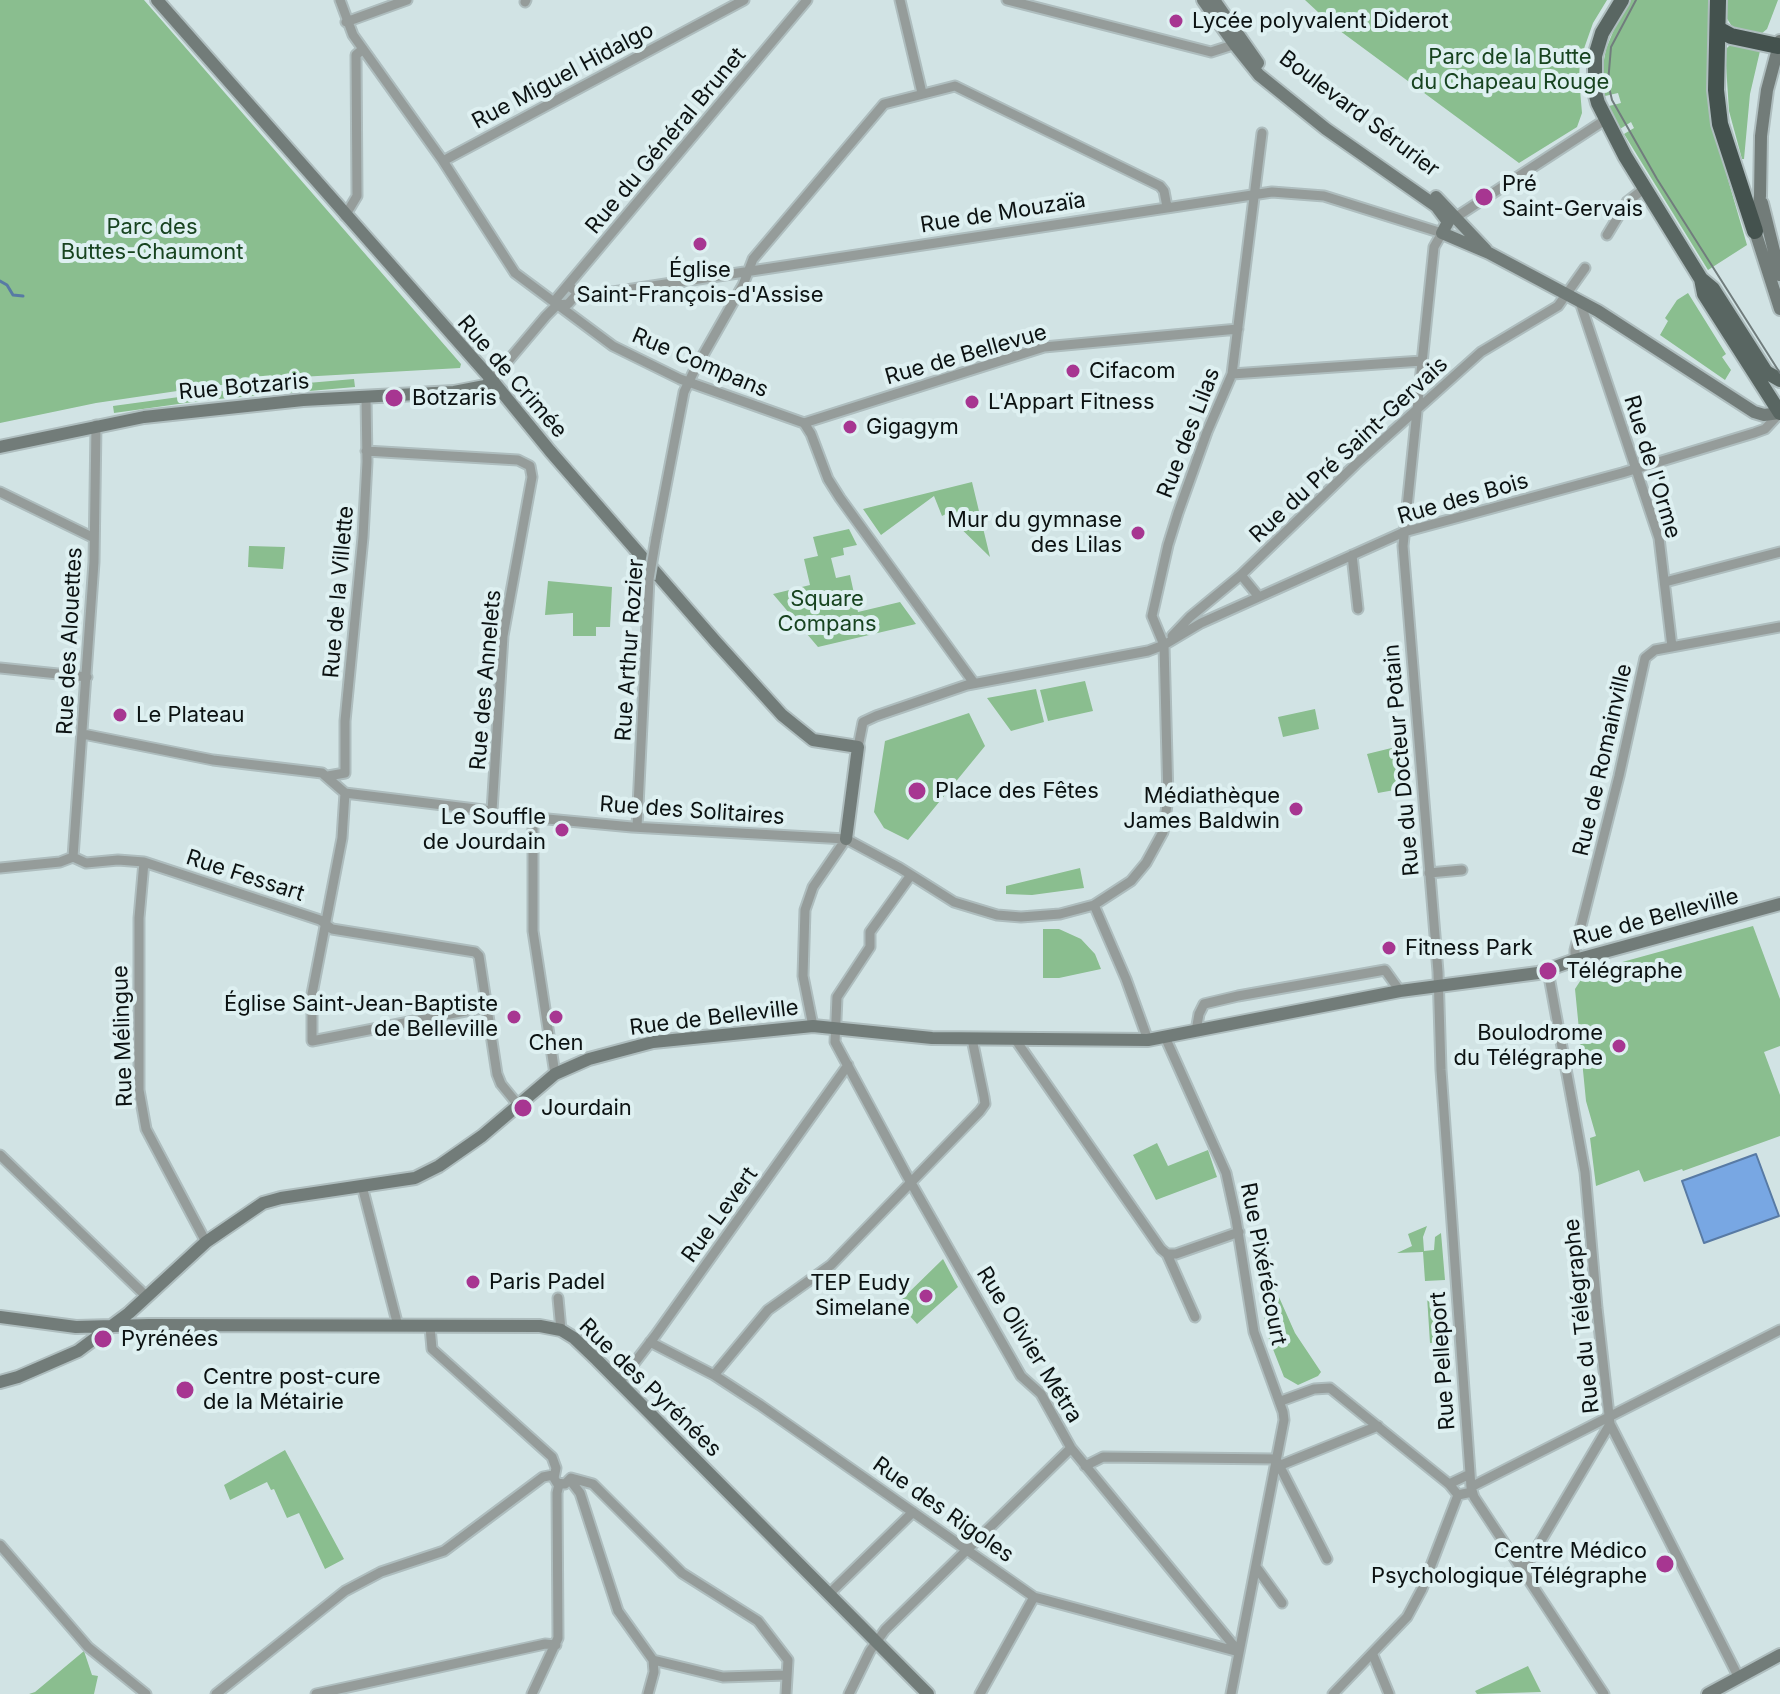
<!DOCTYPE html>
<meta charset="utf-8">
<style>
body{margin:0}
canvas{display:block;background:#d1e3e4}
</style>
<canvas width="1780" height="1694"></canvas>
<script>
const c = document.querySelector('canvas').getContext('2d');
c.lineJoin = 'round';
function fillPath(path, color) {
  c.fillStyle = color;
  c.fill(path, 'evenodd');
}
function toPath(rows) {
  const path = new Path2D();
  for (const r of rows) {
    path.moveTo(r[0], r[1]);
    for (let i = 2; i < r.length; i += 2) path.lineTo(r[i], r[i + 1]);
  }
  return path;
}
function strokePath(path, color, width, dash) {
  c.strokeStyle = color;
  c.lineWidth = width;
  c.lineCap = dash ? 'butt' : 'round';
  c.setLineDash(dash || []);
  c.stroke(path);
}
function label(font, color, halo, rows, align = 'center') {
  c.font = font + ' Inter,sans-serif';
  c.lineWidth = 8;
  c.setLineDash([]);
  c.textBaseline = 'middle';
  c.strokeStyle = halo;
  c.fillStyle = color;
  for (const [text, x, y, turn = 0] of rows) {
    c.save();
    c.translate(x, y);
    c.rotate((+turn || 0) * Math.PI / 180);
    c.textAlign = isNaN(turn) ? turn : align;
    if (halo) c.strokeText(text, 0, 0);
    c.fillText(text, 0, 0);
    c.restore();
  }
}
const green = toPath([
 [0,0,144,0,461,364,460,368,300,377,211,386,96,403,0,423],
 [1305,0,1607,0,1593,23,1580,60,1579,78,1582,113,1577,127,1519,163,1332,25],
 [1631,0,1708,0,1709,114,1747,245,1708,270,1624,134,1634,128,1631,122,1620,129,1615,120,1609,106,1621,103,1618,93,1605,96,1602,71,1606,49,1615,27],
 [1726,0,1778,0,1767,29,1761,34,1733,28,1726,17],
 [1740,45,1760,51,1750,94,1744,159,1742,159,1729,111,1725,50,1729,46],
 [1688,293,1726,354,1722,357,1731,370,1725,380,1660,335,1668,321,1665,318,1677,300],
 [354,379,355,387,207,400,114,413,113,406,238,389],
 [972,482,990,557,946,514,942,516,934,496,881,535,863,509],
 [849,529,857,545,843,548,844,555,831,558,836,578,850,575,858,612,900,602,916,624,818,647,773,594,810,585,804,559,818,556,813,537],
 [249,546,285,547,283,569,248,567],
 [548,581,612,587,610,627,596,627,596,636,573,636,573,613,545,615],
 [1085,681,1093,711,1048,721,1040,690],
 [1036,689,1044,722,1011,731,987,698],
 [1315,709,1319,729,1283,737,1278,717],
 [969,713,985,746,908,840,884,828,874,812,885,741],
 [1408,744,1411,787,1378,793,1367,754],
 [1080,868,1084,888,1032,895,1006,894,1006,886],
 [1753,926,1780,999,1780,1046,1764,1052,1780,1095,1780,1136,1683,1171,1682,1169,1644,1182,1639,1170,1596,1186,1590,1138,1596,1136,1586,1101,1575,989,1586,972],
 [1043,929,1059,929,1081,939,1095,954,1101,969,1059,978,1043,978],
 [1157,1143,1168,1166,1208,1150,1217,1177,1156,1200,1133,1155],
 [1427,1226,1423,1237,1424,1251,1434,1250,1435,1237,1441,1233,1445,1280,1425,1281,1423,1252,1397,1253,1412,1246,1408,1234],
 [943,1259,958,1287,917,1324,898,1303],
 [1262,1259,1295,1333,1321,1372,1318,1376,1298,1385,1284,1377,1267,1334,1255,1262],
 [1446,1295,1449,1341,1430,1343,1427,1296],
 [285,1450,344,1559,325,1569,299,1513,287,1518,274,1489,271,1490,267,1482,230,1500,224,1485],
 [84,1651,92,1675,98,1676,94,1694,29,1694,35,1692],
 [1528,1666,1541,1692,1477,1694,1475,1691]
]);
const water = toPath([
 [1756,1154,1779,1216,1704,1243,1682,1181,1756,1154]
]);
const stream = toPath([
 [0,281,7,285,13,295,23,296]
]);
const street = toPath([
 [340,0,353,35,443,161,515,273,613,346,680,379,804,423,811,434,828,479,840,498,974,683],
 [900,0,922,93],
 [1007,0,1211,52,1239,43],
 [525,2,526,0],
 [346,22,407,0],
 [443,161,744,0],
 [345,216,357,196,356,55,363,49],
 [1450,221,1605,120],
 [1607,235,1627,202,1645,188],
 [568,285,578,293,593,295,1272,192,1324,196,1442,233,1434,247,1403,546,1438,972,1441,1070,1471,1487,1474,1497,1604,1694],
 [1580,302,1659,538,1672,647],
 [557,305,557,298,807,0],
 [1232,374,1422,361],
 [492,380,546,316,557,305,568,304,578,293],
 [804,423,1044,347,1238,329],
 [0,492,94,538],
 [656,538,684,392,694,371,743,285,753,259,884,104,955,86,1160,186,1164,191,1167,207],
 [1352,555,1358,609],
 [1241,575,1259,597],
 [1665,582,1780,552],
 [1172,636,1190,617,1241,575,1356,464,1481,352,1558,306,1585,268],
 [0,668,87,677],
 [83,734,213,760,322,773,345,793],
 [858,747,863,722,876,716,967,685,1148,651,1164,645,1201,623,1404,532,1622,473,1754,433,1765,429,1780,413],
 [328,776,345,773,345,721,363,537,367,462,366,397],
 [345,793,492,811,503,636,532,477,530,466,518,460,366,451],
 [345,793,342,838,312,994,312,1041,486,1007],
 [637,827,649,579],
 [73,857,94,562,96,425],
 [144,862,139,918,139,1090,146,1129,206,1242],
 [0,868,60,862,73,857,86,863,118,860,144,862,320,920,332,929,475,952,479,956,497,1074,501,1084,519,1106],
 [1429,873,1462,870],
 [911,875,870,932,870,947,837,997,835,1042,906,1174,1021,1376,1041,1394,1071,1448,1239,1652],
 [1094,905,1126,979,1148,1040],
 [1575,960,1575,950,1619,776,1645,658,1655,650,1780,627],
 [1548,971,1585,1172,1597,1308,1610,1424,1739,1678],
 [813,1026,803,976,805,910,813,887,846,839],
 [1196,1031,1199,1014,1204,1004,1238,996,1385,970,1400,991],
 [1165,1037,1226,1173,1236,1219,1254,1332,1283,1412,1284,1420,1231,1694],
 [1015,1039,1161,1249,1167,1254,1195,1317],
 [555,1074,533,931,533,826,537,818,632,827,846,839,900,868,954,902,997,915,1021,917,1060,914,1094,905,1131,881,1146,863,1163,832,1168,798,1164,645,1152,616,1168,545,1178,513,1207,432,1232,374,1262,133],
 [0,1155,146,1296],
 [362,1186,398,1326],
 [1167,1254,1176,1254,1239,1232],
 [558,1298,561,1330],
 [430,1327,432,1349,552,1457,556,1468,554,1478,557,1483,565,1484,571,1478,593,1484,682,1573,758,1621,788,1660,786,1694],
 [650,1342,714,1375,760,1405,1034,1597,1239,1652],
 [714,1375,768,1310,831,1265,980,1111,985,1104,984,1097,972,1039],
 [619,1383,655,1336,848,1065],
 [1281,1401,1314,1389,1330,1388,1449,1484,1458,1495],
 [1276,1459,1327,1559],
 [1281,1465,1378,1426],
 [1085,1466,1103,1457,1276,1459],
 [570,1480,580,1493,618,1611,653,1660,654,1672,648,1694],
 [1449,1484,1470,1474],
 [1471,1487,1780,1330],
 [0,1545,88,1647,146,1694],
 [1256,1567,1282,1603],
 [1523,1571,1610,1424],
 [830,1593,913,1512],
 [1373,1655,1389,1694],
 [653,1660,723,1677,787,1675],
 [216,1694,345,1591,381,1572,444,1551,543,1477,553,1475],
 [316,1694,545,1644,556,1645],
 [532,1694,558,1638,557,1493,559,1484],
 [849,1694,870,1651,885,1630,1071,1448],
 [980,1694,1034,1597],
 [1333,1694,1407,1617,1422,1589,1458,1495,1472,1492]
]);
const secondary = toPath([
 [157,0,492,380,550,451,716,642,782,715,813,740,858,747,846,839],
 [1203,0,1235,45,1259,75,1326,129,1436,206,1448,222,1442,233,1489,253,1598,311,1754,412,1764,415,1780,413],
 [1214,0,1258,63],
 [1780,41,1767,90,1761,136,1760,196,1755,231,1780,309],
 [1436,197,1486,250],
 [1762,203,1780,275],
 [0,447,144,417,303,400,454,392,485,386,492,380],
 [0,1317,76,1327,149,1325,540,1326,561,1330,574,1338,597,1360,928,1694],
 [0,1382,18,1377,78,1351,129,1313,206,1242,263,1203,281,1198,415,1178,439,1166,482,1136,555,1074,589,1059,653,1042,813,1026,932,1038,1148,1040,1400,991,1538,973,1575,960,1780,904],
 [1708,1694,1780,1655]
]);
const primary = toPath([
 [1622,0,1602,33,1595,56,1595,92,1598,103,1625,156,1701,279,1704,294,1780,413],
 [1701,279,1713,289,1766,372,1780,380]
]);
const highway = toPath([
 [1718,0,1716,90,1720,124,1755,231],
 [1718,29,1731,36,1778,46]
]);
const tram = toPath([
 [1636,0,1611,47,1608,83,1612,100,1657,179,1780,373]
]);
const streetBridge = toPath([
 [649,579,656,538]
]);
const markers = [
 [1176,21,8,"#a73691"],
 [1484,197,10,"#a73691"],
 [700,244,8,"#a73691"],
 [1073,371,8,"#a73691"],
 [394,398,10,"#a73691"],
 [972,402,8,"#a73691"],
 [850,427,8,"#a73691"],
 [1138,533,8,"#a73691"],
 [120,715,8,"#a73691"],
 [917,791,10,"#a73691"],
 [1296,809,8,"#a73691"],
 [562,830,8,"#a73691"],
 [1389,948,8,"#a73691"],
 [1548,971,10,"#a73691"],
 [514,1017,8,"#a73691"],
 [556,1017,8,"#a73691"],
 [1619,1046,8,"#a73691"],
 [523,1108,10,"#a73691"],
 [473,1282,8,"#a73691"],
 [926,1296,8,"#a73691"],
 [103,1339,10,"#a73691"],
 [185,1390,10,"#a73691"],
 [1665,1564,10,"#a73691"]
];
const poiNames = [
 ["Lycée polyvalent Diderot",1192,21],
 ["Pré",1502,184],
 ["Saint-Gervais",1502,209],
 ["Église",700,270,"center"],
 ["Saint-François-d'Assise",700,295,"center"],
 ["Cifacom",1089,371],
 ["Botzaris",412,398],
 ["L'Appart Fitness",988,402],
 ["Gigagym",866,427],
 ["Mur du gymnase",1122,520,"right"],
 ["des Lilas",1122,545,"right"],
 ["Le Plateau",136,715],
 ["Place des Fêtes",935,791],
 ["Médiathèque",1280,796,"right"],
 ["James Baldwin",1280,821,"right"],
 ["Le Souffle",546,817,"right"],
 ["de Jourdain",546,842,"right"],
 ["Fitness Park",1405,948],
 ["Télégraphe",1566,971],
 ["Église Saint-Jean-Baptiste",498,1004,"right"],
 ["de Belleville",498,1029,"right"],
 ["Boulodrome",1603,1033,"right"],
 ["du Télégraphe",1603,1058,"right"],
 ["Chen",556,1043,"center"],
 ["Jourdain",541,1108],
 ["Paris Padel",489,1282],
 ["TEP Eudy",910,1283,"right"],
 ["Simelane",910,1308,"right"],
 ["Pyrénées",121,1339],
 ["Centre post-cure",203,1377],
 ["de la Métairie",203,1402],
 ["Centre Médico",1647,1551,"right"],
 ["Psychologique Télégraphe",1647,1576,"right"]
];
const parkNames = [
 ["Parc de la Butte",1510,57],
 ["du Chapeau Rouge",1510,82],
 ["Parc des",152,227],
 ["Buttes-Chaumont",152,252],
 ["Square",827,599],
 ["Compans",827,624]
];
const streetNames = [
 ["Rue Miguel Hidalgo",563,76,-28],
 ["Boulevard Sérurier",1359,114,37],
 ["Rue du Général Brunet",666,141,-50],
 ["Rue de Mouzaïa",1003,213,-9],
 ["Rue de Bellevue",966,355,-16],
 ["Rue Compans",700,363,23],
 ["Rue de Crimée",512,377,49],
 ["Rue Botzaris",244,387,-5],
 ["Rue des Lilas",1189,433,-69],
 ["Rue du Pré Saint-Gervais",1349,450,-43],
 ["Rue de l'Orme",1652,467,73],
 ["Rue des Bois",1463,499,-16],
 ["Rue de la Villette",339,592,-85],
 ["Rue des Alouettes",70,641,-87],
 ["Rue Arthur Rozier",630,650,-86],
 ["Rue des Annelets",486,680,-85],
 ["Rue du Docteur Potain",1402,760,-95],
 ["Rue de Romainville",1603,760,-77],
 ["Rue des Solitaires",692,811,4],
 ["Rue Fessart",245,876,18],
 ["Rue de Belleville",1656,918,-15],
 ["Rue de Belleville",714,1018,-7],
 ["Rue Mélingue",123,1036,-92],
 ["Rue Levert",720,1215,-54],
 ["Rue Pixérécourt",1263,1264,79],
 ["Rue du Télégraphe",1582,1316,-96],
 ["Rue Olivier Métra",1029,1345,58],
 ["Rue Pelleport",1443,1361,-94],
 ["Rue des Pyrénées",650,1388,44],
 ["Rue des Rigoles",943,1510,35]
];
fillPath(green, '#8abe8f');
fillPath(water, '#78a7e3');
strokePath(water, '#587aa4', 2);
strokePath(stream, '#587aa4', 3);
strokePath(street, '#aebdbe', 13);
strokePath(secondary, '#aebdbe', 16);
strokePath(primary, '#aebdbe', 18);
strokePath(highway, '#aebdbe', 20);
strokePath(street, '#959c9a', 9);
strokePath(secondary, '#727c79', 12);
strokePath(primary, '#596662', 14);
strokePath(highway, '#44524e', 16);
strokePath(tram, '#717d7d', 2);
strokePath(streetBridge, '#aebdbe', 13, []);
strokePath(streetBridge, '#959c9a', 9);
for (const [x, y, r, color] of markers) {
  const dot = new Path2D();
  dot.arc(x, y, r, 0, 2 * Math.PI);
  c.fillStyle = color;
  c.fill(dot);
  strokePath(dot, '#def0f1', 3);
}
label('22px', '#0c1212', '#def0f1', poiNames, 'left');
label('22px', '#184420', '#def0f1', parkNames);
label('22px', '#0c1212', '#def0f1', streetNames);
</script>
